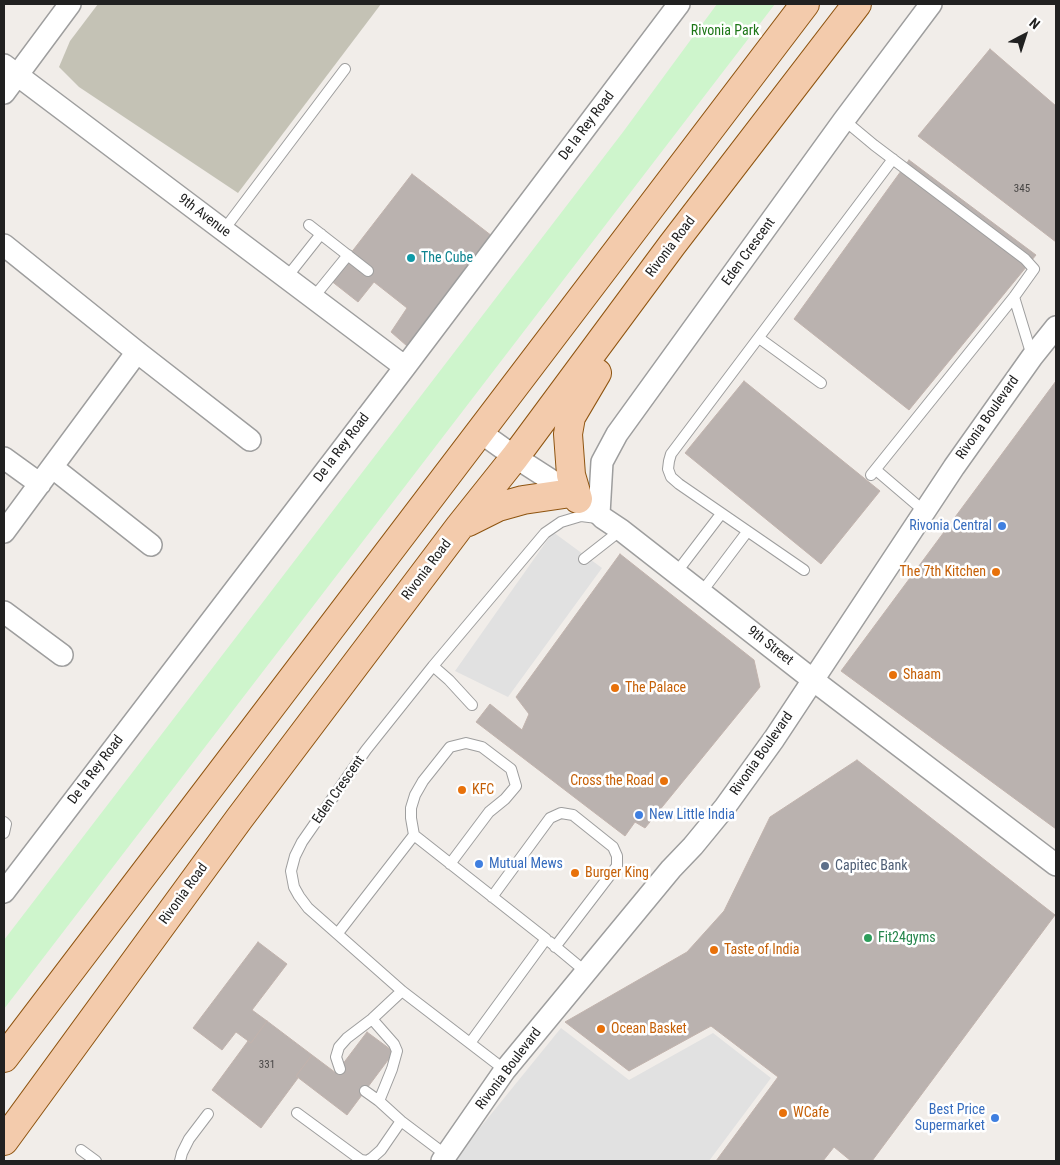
<!DOCTYPE html>
<style>
body{margin:0}
#map{position:relative;width:1060px;height:1165px;overflow:hidden;background:#f1ede9;font-family:"Roboto Condensed",sans-serif}
canvas{display:block}
.frame{position:absolute;inset:0;border:5px solid #212121;pointer-events:none}
.north{position:absolute;left:1000px;top:10px;width:50px;height:50px;-webkit-text-stroke:4px #fff;paint-order:stroke;rotate:40deg;font-size:14px;font-weight:700;line-height:20px;text-align:center;color:#212121}
.north::after{content:'';display:block;margin:auto;width:18px;height:22px;background:#212121;clip-path:polygon(50% 0,100% 100%,50% 72%,0 100%)}
</style>
<div id="map">
<canvas width="1060" height="1165"></canvas>
<div class="frame"></div>
<div class="north">N</div>
</div>
<script>
const c = document.querySelector('canvas').getContext('2d');
c.lineJoin = 'round';
function fillPath(path, color) {
  c.fillStyle = color;
  c.fill(path, 'evenodd');
}
function toPath(rows) {
  const path = new Path2D();
  for (const r of rows) {
    path.moveTo(r[0], r[1]);
    for (let i = 2; i < r.length; i += 2) path.lineTo(r[i], r[i + 1]);
  }
  return path;
}
function strokePath(path, color, width, dash) {
  c.strokeStyle = color;
  c.lineWidth = width;
  c.lineCap = dash ? 'butt' : 'round';
  c.setLineDash(dash || []);
  c.stroke(path);
}
function label(font, color, halo, rows, align = 'center') {
  c.font = font + ' "Roboto Condensed",sans-serif';
  c.lineWidth = 5;
  c.setLineDash([]);
  c.textBaseline = 'middle';
  c.strokeStyle = halo;
  c.fillStyle = color;
  for (const [text, x, y, turn = 0] of rows) {
    c.save();
    c.translate(x, y);
    c.rotate((+turn || 0) * Math.PI / 180);
    c.textAlign = isNaN(turn) ? turn : align;
    if (halo) c.strokeText(text, 0, 0);
    c.fillText(text, 0, 0);
    c.restore();
  }
}
const construction = toPath([
 [98,4,381,4,238,193,79,87,59,67,70,41]
]);
const park = toPath([
 [717,4,775,4,4,1009,4,940,623,132]
]);
const parking = toPath([
 [553,532,602,568,508,697,455,671],
 [561,1028,629,1080,713,1033,771,1078,709,1161,453,1161]
]);
const building = toPath([
 [990,49,1056,106,1056,242,918,136,990,49],
 [909,160,1036,255,909,410,794,319,909,160],
 [412,174,492,236,407,346,391,332,407,308,374,282,358,302,330,280,412,174],
 [744,381,880,491,821,564,685,453,744,381],
 [1056,381,1056,829,841,671,1056,381],
 [620,554,754,660,760,687,645,828,635,822,625,836,476,722,490,704,522,730,529,714,516,697,620,554],
 [857,760,1055,915,872,1161,851,1161,834,1147,823,1161,716,1161,778,1077,711,1026,629,1071,565,1022,687,952,724,911,770,817,857,760],
 [258,942,287,964,252,1010,267,1021,251,1043,236,1032,222,1050,193,1028,258,942],
 [267,1021,312,1055,296,1076,298,1078,261,1128,212,1090,248,1041,251,1043,267,1021],
 [367,1032,394,1052,347,1115,296,1076,312,1055,336,1073,367,1032]
]);
const service = toPath([
 [844,120,874,145,1025,259,1034,269,1014,297,871,475],
 [309,225,368,271],
 [223,231,345,69],
 [287,277,321,234],
 [1014,297,1032,356],
 [313,298,348,255],
 [759,338,821,383],
 [876,470,924,511],
 [584,559,621,530],
 [804,570,679,484,671,477,668,469,669,461,671,454,893,159],
 [676,573,721,514],
 [701,593,747,532],
 [433,666,449,680,472,705],
 [4,822,6,824,4,833],
 [414,835,411,818,411,808,415,795,423,781,450,747,466,743,482,747,511,769,516,786,505,799,489,812,450,864],
 [492,897,550,818,561,813,573,815,613,847,617,856,617,866,555,947],
 [338,933,414,835,546,939,470,1043],
 [550,942,586,972],
 [372,1019,394,1044,397,1051,392,1069,379,1101],
 [340,1069,336,1057,339,1047,347,1038,372,1019,402,991],
 [505,1070,402,991,308,908,299,896,294,887,291,871,295,856,302,842,366,750,433,666,545,533,561,522,581,516,597,518],
 [365,1091,379,1101,401,1121,446,1155],
 [297,1113,361,1160,367,1161,372,1158,381,1150,401,1121],
 [81,1150,96,1161],
 [180,1161,182,1153,189,1139,208,1114]
]);
const minor = toPath([
 [4,65,405,367],
 [4,93,70,4],
 [4,245,137,352,250,440],
 [480,432,515,457,571,493,599,514,603,518,621,530,813,680,1056,865],
 [4,458,40,484],
 [52,467,151,545],
 [599,514,602,462,617,434,844,120,931,4],
 [4,532,137,352],
 [4,612,62,655],
 [4,892,405,367,679,4],
 [442,1161,505,1070,671,869,693,846,725,807,774,739,954,467,1032,357,1056,327]
]);
const primary = toPath([
 [578,499,571,475,568,434,571,417,597,373],
 [468,522,498,507,523,500,571,493],
 [4,1058,805,4],
 [4,1141,239,819,460,526,515,457,672,245,857,4]
]);
const markers = [
 [411,258,5,"#0f9aa8"],
 [1002,526,5,"#3f7fe0"],
 [996,572,5,"#e8710a"],
 [893,675,5,"#e8710a"],
 [615,688,5,"#e8710a"],
 [664,781,5,"#e8710a"],
 [462,790,5,"#e8710a"],
 [639,815,5,"#3f7fe0"],
 [479,864,5,"#3f7fe0"],
 [825,866,5,"#5c6f8a"],
 [575,873,5,"#e8710a"],
 [868,938,5,"#2e9e5b"],
 [714,950,5,"#e8710a"],
 [601,1029,5,"#e8710a"],
 [783,1113,5,"#e8710a"],
 [995,1118,5,"#3f7fe0"]
];
const numberNames = [
 ["345",1022,189],
 ["331",267,1065]
];
const parkNames = [
 ["Rivonia Park",725,31]
];
const streetNames = [
 ["De la Rey Road",587,126,-53],
 ["9th Avenue",204,216,37],
 ["Rivonia Road",671,247,-53],
 ["Eden Crescent",749,252,-54],
 ["Rivonia Boulevard",988,418,-55],
 ["De la Rey Road",342,448,-53],
 ["Rivonia Road",427,570,-53],
 ["9th Street",770,646,38],
 ["Rivonia Boulevard",762,754,-55],
 ["De la Rey Road",96,770,-53],
 ["Eden Crescent",339,790,-55],
 ["Rivonia Road",184,894,-54],
 ["Rivonia Boulevard",509,1069,-53]
];
const cultureNames = [
 ["The Cube",421,258]
];
const shopNames = [
 ["Rivonia Central",992,526],
 ["New Little India",649,815,"left"],
 ["Mutual Mews",489,864,"left"],
 ["Best Price",985,1110],
 ["Supermarket",985,1126]
];
const foodNames = [
 ["The 7th Kitchen",986,572,"right"],
 ["Shaam",903,675],
 ["The Palace",625,688],
 ["Cross the Road",654,781,"right"],
 ["KFC",472,790],
 ["Burger King",585,873],
 ["Taste of India",724,950],
 ["Ocean Basket",611,1029],
 ["WCafe",793,1113]
];
const serviceNames = [
 ["Capitec Bank",835,866]
];
const leisureNames = [
 ["Fit24gyms",878,938]
];
fillPath(construction, '#c4c2b5');
fillPath(park, '#cef5cc');
fillPath(parking, '#e1e1e1');
fillPath(building, '#bab2af');
strokePath(building, '#c1b3ad', 1);
strokePath(service, '#9e9e9e', 12);
strokePath(minor, '#9e9e9e', 24);
strokePath(primary, '#8e5410', 30);
strokePath(service, '#fff', 10);
strokePath(minor, '#fff', 21);
strokePath(primary, '#f3cbac', 28);
for (const [x, y, r, color] of markers) {
  const dot = new Path2D();
  dot.arc(x, y, r, 0, 2 * Math.PI);
  c.fillStyle = color;
  c.fill(dot);
  strokePath(dot, '#fff', 2);
}
label('11px', '#474544', null, numberNames);
label('14px', '#1d7718', '#fff', parkNames);
label('14px', '#212121', '#fff', streetNames);
label('14px', '#0d838f', '#fff', cultureNames, 'left');
label('14px', '#366cbe', '#fff', shopNames, 'right');
label('14px', '#c56008', '#fff', foodNames, 'left');
label('14px', '#4e5e75', '#fff', serviceNames, 'left');
label('14px', '#27864d', '#fff', leisureNames, 'left');
</script>
